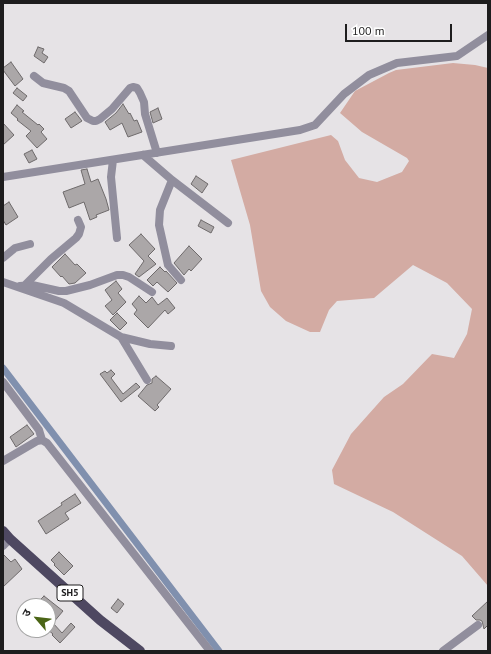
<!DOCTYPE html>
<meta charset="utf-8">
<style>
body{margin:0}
#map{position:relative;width:491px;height:654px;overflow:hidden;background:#e6e3e6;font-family:"PT Sans","Noto Sans Devanagari",sans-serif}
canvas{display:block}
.frame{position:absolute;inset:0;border:4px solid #1e1d1e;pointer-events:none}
.north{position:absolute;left:16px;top:598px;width:40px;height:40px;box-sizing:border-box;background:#fff;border:1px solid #a5a5a5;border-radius:50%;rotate:298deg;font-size:11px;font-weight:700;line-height:16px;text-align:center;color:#1e1d1e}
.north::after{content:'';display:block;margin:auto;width:14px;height:18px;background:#4b6516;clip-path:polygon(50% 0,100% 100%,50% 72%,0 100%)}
.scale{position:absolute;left:345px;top:24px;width:107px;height:18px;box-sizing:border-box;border:2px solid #1e1d1e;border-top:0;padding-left:5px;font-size:12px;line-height:14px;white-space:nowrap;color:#1e1d1e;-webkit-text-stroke:3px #fff;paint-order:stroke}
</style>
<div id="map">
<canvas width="491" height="654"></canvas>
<div class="frame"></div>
<div class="north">उ</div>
<div class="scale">100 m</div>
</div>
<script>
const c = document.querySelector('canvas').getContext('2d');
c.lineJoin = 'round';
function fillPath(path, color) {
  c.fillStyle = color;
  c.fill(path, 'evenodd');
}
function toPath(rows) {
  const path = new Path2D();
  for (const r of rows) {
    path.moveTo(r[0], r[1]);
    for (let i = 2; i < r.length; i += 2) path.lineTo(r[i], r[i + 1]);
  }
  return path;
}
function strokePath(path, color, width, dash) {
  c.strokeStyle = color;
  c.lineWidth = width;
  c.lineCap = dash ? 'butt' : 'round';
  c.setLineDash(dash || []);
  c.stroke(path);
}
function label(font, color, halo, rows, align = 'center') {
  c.font = font + ' "PT Sans",sans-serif';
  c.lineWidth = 3;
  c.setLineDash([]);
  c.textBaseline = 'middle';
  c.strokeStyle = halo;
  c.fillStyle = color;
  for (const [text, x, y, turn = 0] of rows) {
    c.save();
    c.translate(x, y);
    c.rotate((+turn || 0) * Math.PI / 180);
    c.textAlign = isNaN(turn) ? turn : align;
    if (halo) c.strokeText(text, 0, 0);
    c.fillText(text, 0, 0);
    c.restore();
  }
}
const forest = toPath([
 [453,63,475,65,488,68,488,586,462,556,393,512,334,484,332,470,351,434,384,397,403,384,432,354,454,358,467,334,472,309,447,283,413,265,374,298,337,301,329,310,320,332,310,332,286,321,270,307,261,291,250,225,231,160,331,135,338,141,345,160,359,178,377,182,402,172,409,161,407,158,362,132,340,113,355,91,389,73,396,70]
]);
const canal = toPath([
 [3,368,219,651]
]);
const building = toPath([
 [38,47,44,49,42,53,48,57,44,63,34,56,38,47],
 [11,62,23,79,15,86,3,70,3,68,11,62],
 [17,88,27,96,23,101,13,93,17,88],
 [123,104,129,114,130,113,134,121,137,120,142,132,128,137,122,123,110,130,105,122,116,113,123,104],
 [17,105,24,111,22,112,38,125,39,124,44,129,41,132,47,139,37,148,26,136,31,131,17,120,18,119,11,113,17,105],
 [158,108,162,119,153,123,150,112,158,108],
 [75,112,82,121,71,128,65,119,75,112],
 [3,123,14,135,3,145,3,123],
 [32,150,37,159,29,163,24,154,32,150],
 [87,169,91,182,98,179,106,199,109,210,96,215,97,217,90,220,84,202,69,208,63,192,85,184,81,170,87,169],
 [196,176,208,184,202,193,191,184,196,176],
 [9,202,18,217,6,225,3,220,3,206,9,202],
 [201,220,214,227,211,233,198,226,201,220],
 [141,234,155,249,148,256,156,264,139,277,135,274,144,261,129,245,141,234],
 [189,246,202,259,191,271,189,269,184,275,174,263,189,246],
 [65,254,75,265,77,264,86,273,75,283,69,284,62,276,61,277,52,267,65,254],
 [160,267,165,272,166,271,177,283,168,292,157,282,153,286,147,280,160,267],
 [116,281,122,289,118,293,126,302,113,315,105,306,112,300,105,290,116,281],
 [139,296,146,303,152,297,158,305,167,298,175,308,168,314,165,310,148,328,134,314,137,310,132,304,139,296],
 [117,313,127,323,120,330,110,320,117,313],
 [111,370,115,374,111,378,123,394,136,383,140,387,121,402,100,374,105,371,107,373,111,370],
 [156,376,171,389,157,405,159,407,155,411,138,396,147,385,152,383,152,379,156,376],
 [27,425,34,434,16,447,10,437,27,425],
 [75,494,81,503,65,513,69,519,46,534,38,521,62,505,61,503,75,494],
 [59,552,73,566,64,575,54,565,55,564,51,560,59,552],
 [3,554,11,562,15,559,22,569,3,587,3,554],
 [44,596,63,611,53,623,62,633,71,623,75,627,60,643,52,635,53,634,48,630,48,606,40,600,44,596],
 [118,599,124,604,117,613,111,608,118,599],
 [488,601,488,625,484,629,482,621,480,620,476,620,472,616,488,601]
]);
const minor = toPath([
 [34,76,43,83,64,88,69,91,87,118,93,121,96,121,100,119,112,109,130,88,133,87,137,88,140,93,144,102,145,114,157,153],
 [143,155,172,180,160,210,159,225,168,265,181,280],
 [113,160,111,177,117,238],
 [3,177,300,130,315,125,344,94,369,75,397,63,457,56,488,35],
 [172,180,228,223],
 [3,258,15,248,30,244],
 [3,282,64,303,121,337,150,344,171,346],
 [25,285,51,259,76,238,79,234,81,227,78,220],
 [20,286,32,285,59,291,66,291,90,285,117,275,123,275,129,277,152,292],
 [121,337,147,380],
 [3,382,39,430,42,440],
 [3,461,37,441,42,440,47,443,210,651],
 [3,546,10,539],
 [443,651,478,625]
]);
const major = toPath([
 [3,531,10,539,100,620,140,651]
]);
const shields = [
 [70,593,26]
];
const shieldNames = [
 ["SH5",70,593]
];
fillPath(forest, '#d3aba3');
strokePath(canal, '#8090ae', 7);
fillPath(building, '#aba7a8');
strokePath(building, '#6e6a6b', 1);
strokePath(minor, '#918e9d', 8);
strokePath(major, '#4e4861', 10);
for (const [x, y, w] of shields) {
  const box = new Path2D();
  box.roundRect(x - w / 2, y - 8, w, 16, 3);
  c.fillStyle = '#fff';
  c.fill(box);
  strokePath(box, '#1e1d1e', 1);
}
label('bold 10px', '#1e1d1e', null, shieldNames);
</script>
